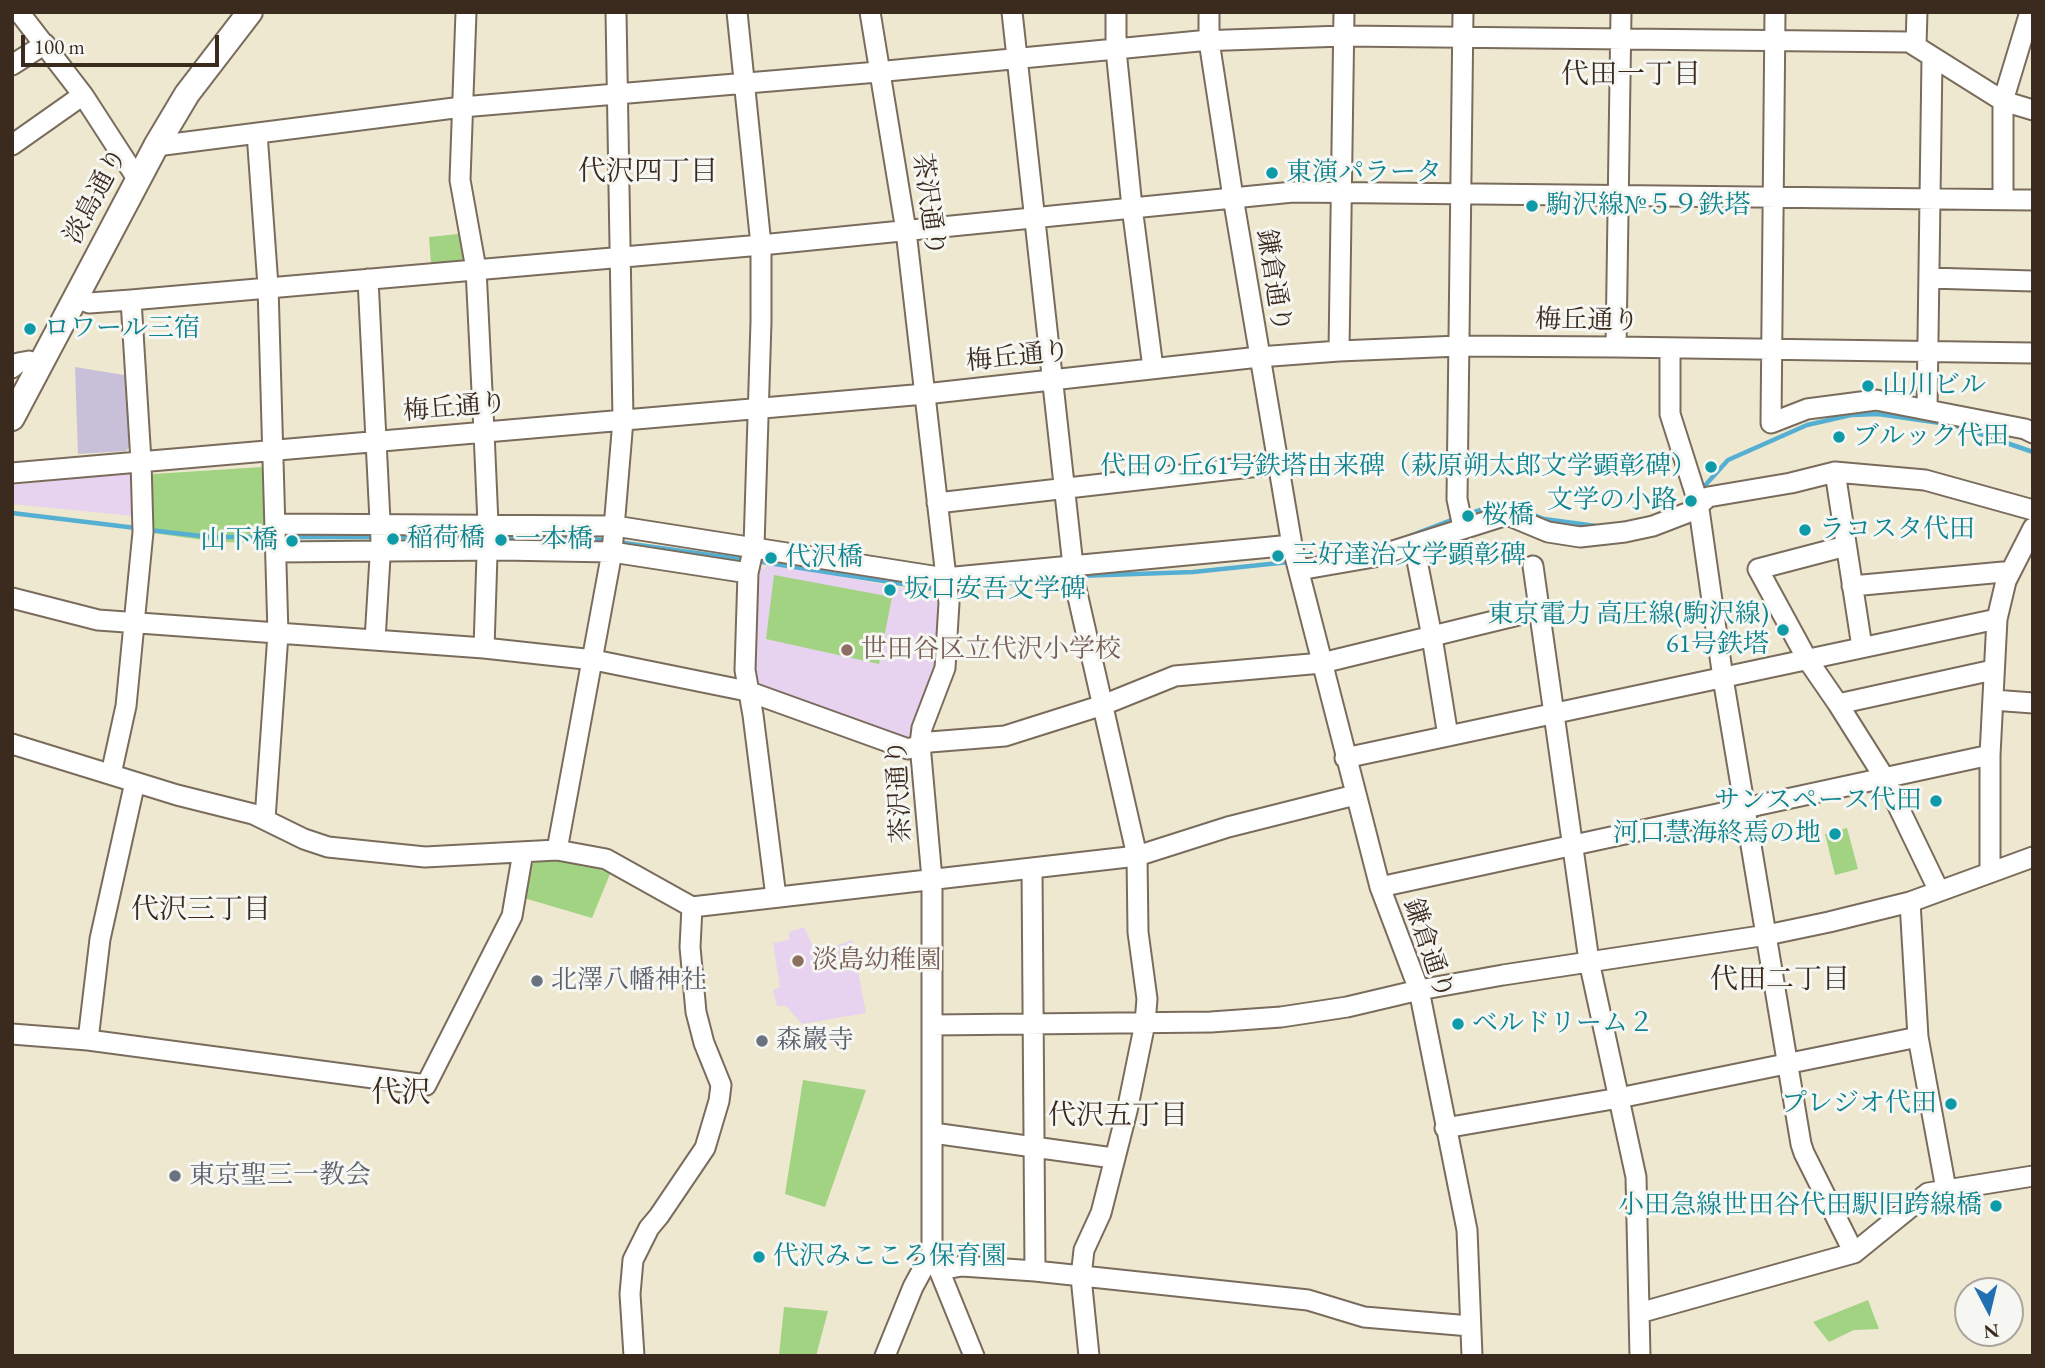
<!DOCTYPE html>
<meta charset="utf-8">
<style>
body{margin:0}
#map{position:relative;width:2045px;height:1368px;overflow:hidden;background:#efe8d0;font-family:"EB Garamond",serif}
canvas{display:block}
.frame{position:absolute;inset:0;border:14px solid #3b2a1e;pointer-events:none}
.north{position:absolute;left:1954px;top:1277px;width:70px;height:70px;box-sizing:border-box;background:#f6f6f2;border:2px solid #aba49d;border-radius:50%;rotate:173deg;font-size:19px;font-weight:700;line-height:28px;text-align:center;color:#3b2a1e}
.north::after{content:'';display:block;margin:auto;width:24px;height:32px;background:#1f6fb2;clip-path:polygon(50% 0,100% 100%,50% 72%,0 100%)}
.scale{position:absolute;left:21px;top:35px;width:198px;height:32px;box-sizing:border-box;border:4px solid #3b2a1e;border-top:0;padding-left:9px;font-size:21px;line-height:24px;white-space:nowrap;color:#3b2a1e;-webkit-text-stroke:5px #f6f6f2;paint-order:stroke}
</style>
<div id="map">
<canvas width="2045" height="1368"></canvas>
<div class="frame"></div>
<div class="north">N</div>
<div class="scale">100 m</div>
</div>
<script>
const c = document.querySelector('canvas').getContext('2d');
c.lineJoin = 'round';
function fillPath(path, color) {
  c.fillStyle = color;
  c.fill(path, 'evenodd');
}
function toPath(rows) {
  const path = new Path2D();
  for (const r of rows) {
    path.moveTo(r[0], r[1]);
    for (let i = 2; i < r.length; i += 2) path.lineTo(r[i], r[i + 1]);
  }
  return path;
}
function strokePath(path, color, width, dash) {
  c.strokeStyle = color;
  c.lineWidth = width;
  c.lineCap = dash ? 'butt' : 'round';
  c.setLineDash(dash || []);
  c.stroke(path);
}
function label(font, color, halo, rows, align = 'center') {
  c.font = font + ' "EB Garamond","Noto Serif JP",serif';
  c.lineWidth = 6;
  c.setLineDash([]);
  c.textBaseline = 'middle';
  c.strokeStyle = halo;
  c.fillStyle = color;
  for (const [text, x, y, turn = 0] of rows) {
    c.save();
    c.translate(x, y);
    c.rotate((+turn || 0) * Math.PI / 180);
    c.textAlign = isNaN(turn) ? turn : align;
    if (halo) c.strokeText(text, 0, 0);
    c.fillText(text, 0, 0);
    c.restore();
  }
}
const built = toPath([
 [129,473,133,476,134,516,12,504,12,485],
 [767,562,937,595,937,664,909,737,904,739,759,687,754,681,760,568,765,569],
 [804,927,816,953,852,940,866,1013,802,1024,786,1006,777,1006,773,990,780,987,773,943,789,940,789,932]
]);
const industrial = toPath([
 [75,367,130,376,134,441,126,451,78,454]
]);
const green = toPath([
 [467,233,471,257,463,267,431,264,429,237],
 [262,467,268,470,268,543,218,542,152,533,149,478,153,474],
 [774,575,892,597,879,664,766,639],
 [1847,828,1858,869,1835,875,1825,834],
 [551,857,593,866,610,874,592,918,517,896,527,864,533,858],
 [803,1080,866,1090,825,1207,785,1194],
 [1868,1300,1879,1329,1854,1330,1829,1342,1813,1322],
 [784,1307,828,1311,816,1356,779,1355]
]);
const stream = toPath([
 [1700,491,1728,460,1807,425,1851,415,1878,414,1954,425,2033,452],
 [12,513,136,528],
 [1466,515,1492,506,1511,506,1544,519,1596,526],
 [149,530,210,537,269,537],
 [281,537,374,537],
 [386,537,482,538],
 [1407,537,1454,519],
 [491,538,585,538,608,541],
 [617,542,747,560],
 [756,561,941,590],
 [1078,576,1193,572,1289,562],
 [953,589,1069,577]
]);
const minor = toPath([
 [19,12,83,95,138,180],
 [466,12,460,180,476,269,484,432,488,524,484,648],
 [737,12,761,245,761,322,754,546,748,573,745,670,753,715,776,897],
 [870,12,906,231,949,603,945,668,922,728,920,744,932,879,932,1252,913,1287,885,1356],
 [1012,12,1075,584,1137,856,1138,932,1147,999,1145,1023,1127,1111,1101,1213,1084,1250,1081,1277,1089,1356],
 [1116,12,1116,50,1132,207,1153,368],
 [1209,12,1209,41,1233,197,1292,545,1380,887,1419,990,1467,1230,1472,1356],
 [1775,12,1771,423,1807,409,1876,400,2025,429,2033,433],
 [1916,46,1917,12],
 [12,65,45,44],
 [257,133,268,286,278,634,265,819],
 [12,145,83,95],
 [156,146,462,107,866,73,1199,41,1343,36,1909,42,2003,101,2033,110],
 [2003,199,2003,101,2030,12],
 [1929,278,2033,281],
 [368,279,381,541,375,640],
 [76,298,89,303,131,300,761,245,1293,192,2033,200],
 [1616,347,1621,12],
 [1670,349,1670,414,1698,502,1723,678,1801,1144,1804,1153,1854,1253],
 [1339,351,1344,12],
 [12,368,18,363,29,361,41,365],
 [1927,409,1932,58],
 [1835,472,1862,647],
 [12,473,925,394,1259,357,1339,351,1459,346,1616,347,2033,353],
 [937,503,1277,464],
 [275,524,615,526,945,578,1292,545],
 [1463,527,1457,499,1463,12],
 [1414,545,1432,637,1448,736],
 [1846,546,1758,569,1807,659,1838,704,1884,777,1939,891],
 [277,552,501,550,612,552,748,573],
 [1533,566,1589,961,1636,1177,1640,1356],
 [1299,570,1374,557,1507,515,1548,532,1580,537,1625,532,1653,526,1692,511,1708,497,1791,483,1835,472,1925,480,2033,510],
 [1852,586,2003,572,2009,573],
 [12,598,98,620,484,648,594,660,747,691,908,749,930,742,1005,736,1103,705,1175,676,1322,663,1539,610],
 [1993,700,2033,703],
 [1838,704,1993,670],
 [12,744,177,795,253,814,304,839,328,847,425,857,557,850,606,859,692,907],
 [1345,758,1997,619],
 [111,774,126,706,143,532,141,461,131,300],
 [557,850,612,552,623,420,616,12],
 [1032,869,1035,1271],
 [1990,871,1990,755,1997,619,2006,581,2033,528],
 [1380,887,1990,755],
 [1910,902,1918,1037,1946,1189],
 [932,1025,1211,1022,1281,1017,1347,1007,1419,990,1503,975,1767,935,1829,922,1910,902,2033,857],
 [12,1034,88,1040,426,1085,512,916,523,852],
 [88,1040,100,939,135,782],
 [1445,1128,1619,1098,1918,1037],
 [933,1133,1113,1158],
 [935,1260,974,1356],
 [939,1270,962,1266,1035,1271,1308,1300,1364,1317,1470,1326],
 [1639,1313,1854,1253,1928,1193,2033,1176],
 [634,1356,630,1294,633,1260,649,1228,659,1216,705,1148,719,1101,721,1085,704,1043,696,1012,690,947,692,907,1137,856,1228,827,1355,795]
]);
const major = toPath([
 [12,418,156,146,187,94,250,12]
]);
const markers = [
 [1272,173,7,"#0f9aa8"],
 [1532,206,7,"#0f9aa8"],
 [30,329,7,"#0f9aa8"],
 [1868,386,7,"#0f9aa8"],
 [1839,437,7,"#0f9aa8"],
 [1711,467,7,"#0f9aa8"],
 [1691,501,7,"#0f9aa8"],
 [1468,516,7,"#0f9aa8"],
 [1805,530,7,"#0f9aa8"],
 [393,539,7,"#0f9aa8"],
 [501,540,7,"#0f9aa8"],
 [292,541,7,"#0f9aa8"],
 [1278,556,7,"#0f9aa8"],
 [771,558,7,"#0f9aa8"],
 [890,590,7,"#0f9aa8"],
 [1783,630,7,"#0f9aa8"],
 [847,650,7,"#8d6e63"],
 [1936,801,7,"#0f9aa8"],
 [1835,834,7,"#0f9aa8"],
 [798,961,7,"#8d6e63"],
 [537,981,7,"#6b7280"],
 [1458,1024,7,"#0f9aa8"],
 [762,1041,7,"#6b7280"],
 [1951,1104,7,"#0f9aa8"],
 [175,1176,7,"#6b7280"],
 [1996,1206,7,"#0f9aa8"],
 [759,1257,7,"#0f9aa8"]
];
const cultureNames = [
 ["東演パラータ",1286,173],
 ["駒沢線№５９鉄塔",1546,206],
 ["ロワール三宿",44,329],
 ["山川ビル",1882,386],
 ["ブルック代田",1853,437],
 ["代田の丘61号鉄塔由来碑（萩原朔太郎文学顕彰碑）",1697,467,"right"],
 ["文学の小路",1677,501,"right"],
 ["桜橋",1482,516],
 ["ラコスタ代田",1819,530],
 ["稲荷橋",407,539],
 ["一本橋",515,540],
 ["山下橋",278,541,"right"],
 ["三好達治文学顕彰碑",1292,556],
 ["代沢橋",785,558],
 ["坂口安吾文学碑",904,590],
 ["東京電力 高圧線(駒沢線)",1769,615,"right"],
 ["61号鉄塔",1769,645,"right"],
 ["サンスペース代田",1922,801,"right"],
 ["河口慧海終焉の地",1821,834,"right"],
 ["ベルドリーム２",1472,1024],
 ["プレジオ代田",1937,1104,"right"],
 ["小田急線世田谷代田駅旧跨線橋",1982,1206,"right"],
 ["代沢みこころ保育園",773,1257]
];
const streetNames = [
 ["淡島通り",96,196,-62],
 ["茶沢通り",928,205,82],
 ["鎌倉通り",1273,281,81],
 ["梅丘通り",1587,321,1],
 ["梅丘通り",1018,357,-6],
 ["梅丘通り",455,408,-5],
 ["茶沢通り",900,791,-93],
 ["鎌倉通り",1428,949,71]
];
const educationNames = [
 ["世田谷区立代沢小学校",861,650],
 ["淡島幼稚園",812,961]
];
const worshipNames = [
 ["北澤八幡神社",551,981],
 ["森巖寺",776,1041],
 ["東京聖三一教会",189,1176]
];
const neighbourhoodNames = [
 ["代田一丁目",1631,75],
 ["代沢四丁目",648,172],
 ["代沢三丁目",201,910],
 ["代田二丁目",1780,980],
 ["代沢五丁目",1118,1116]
];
const quarterNames = [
 ["代沢",401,1094]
];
fillPath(built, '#e7d2ef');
fillPath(industrial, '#c8bfd8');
fillPath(green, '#a2d382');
strokePath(stream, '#54afd2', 4.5);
strokePath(minor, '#7a6c5c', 23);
strokePath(major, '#7a6c5c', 28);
strokePath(minor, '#fff', 19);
strokePath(major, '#fff', 24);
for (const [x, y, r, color] of markers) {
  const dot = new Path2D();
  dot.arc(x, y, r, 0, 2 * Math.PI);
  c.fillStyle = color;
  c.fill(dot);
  strokePath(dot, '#f6f6f2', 2.5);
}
label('26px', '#0d838f', '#f6f6f2', cultureNames, 'left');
label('26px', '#3b2a1e', '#f6f6f2', streetNames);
label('26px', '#785e54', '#f6f6f2', educationNames, 'left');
label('26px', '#5b616d', '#f6f6f2', worshipNames, 'left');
label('28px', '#3b2a1e', '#f6f6f2', neighbourhoodNames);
label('30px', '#3b2a1e', '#f6f6f2', quarterNames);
</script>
